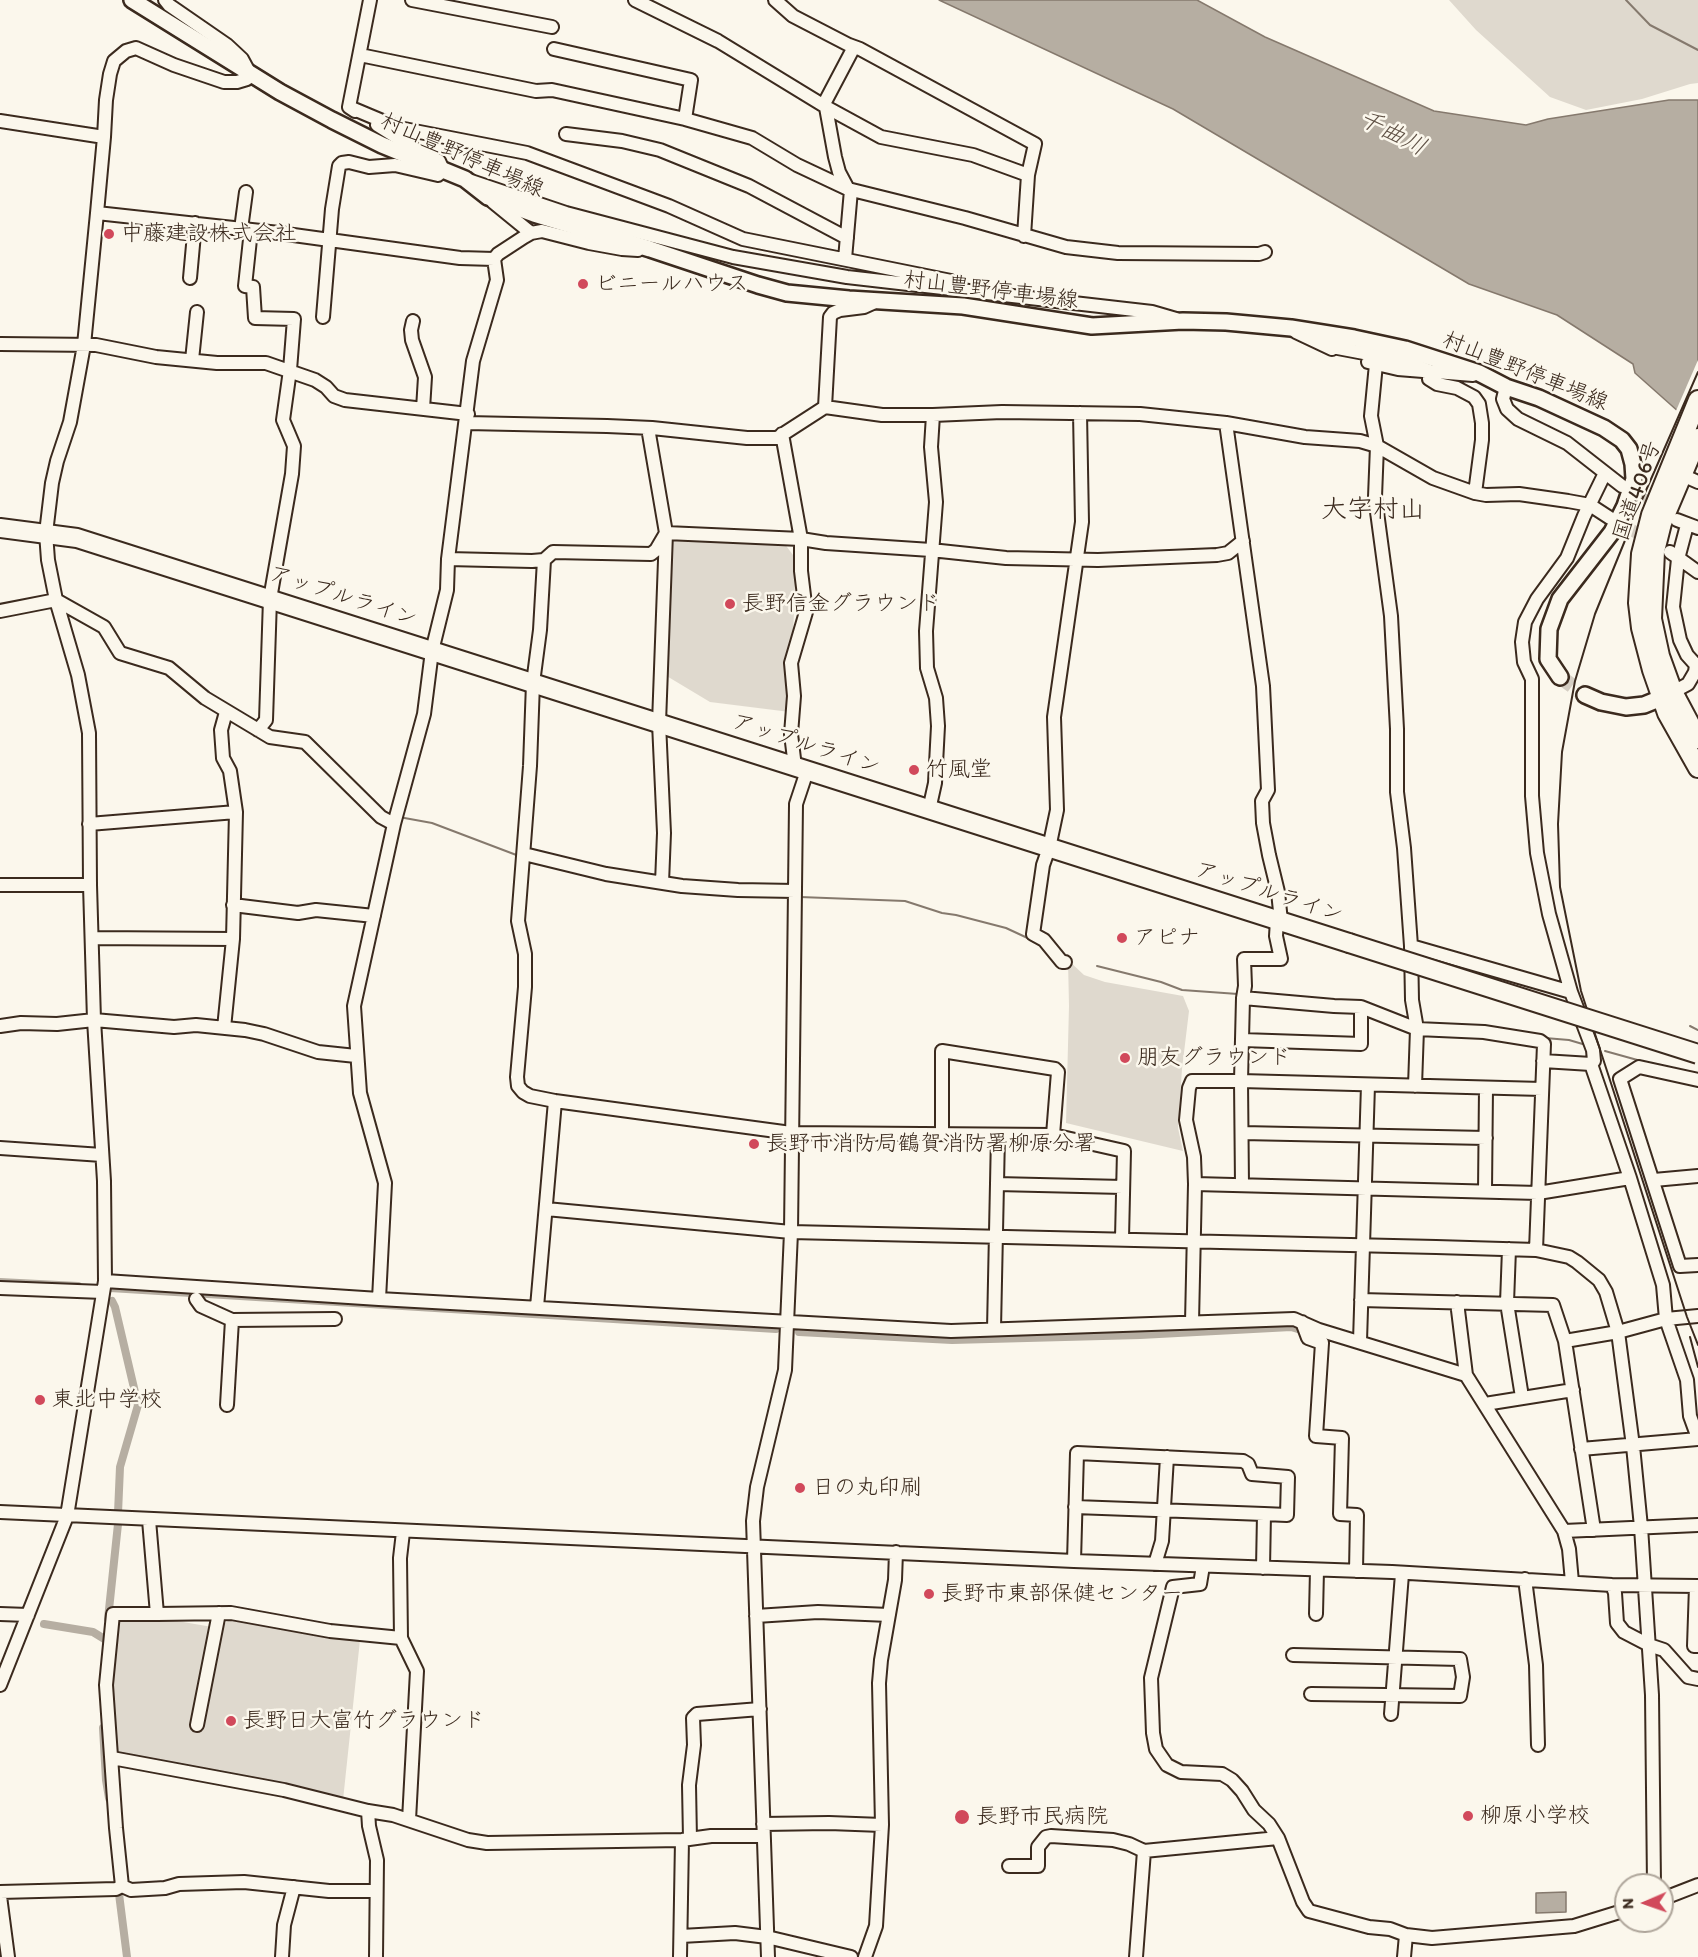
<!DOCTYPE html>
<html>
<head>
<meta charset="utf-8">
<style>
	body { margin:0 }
	#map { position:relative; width:1698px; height:1957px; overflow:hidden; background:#fbf7ec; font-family:Itim,sans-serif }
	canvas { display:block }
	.north { position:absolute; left:1614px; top:1873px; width:60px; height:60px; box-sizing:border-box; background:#fbf7ec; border:2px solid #aea59a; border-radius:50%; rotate:268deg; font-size:16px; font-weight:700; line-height:24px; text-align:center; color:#3b2a1e }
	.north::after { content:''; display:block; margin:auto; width:21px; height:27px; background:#d1495b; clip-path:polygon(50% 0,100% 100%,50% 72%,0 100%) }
</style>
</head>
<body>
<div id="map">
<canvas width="1698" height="1957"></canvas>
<div class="north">N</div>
</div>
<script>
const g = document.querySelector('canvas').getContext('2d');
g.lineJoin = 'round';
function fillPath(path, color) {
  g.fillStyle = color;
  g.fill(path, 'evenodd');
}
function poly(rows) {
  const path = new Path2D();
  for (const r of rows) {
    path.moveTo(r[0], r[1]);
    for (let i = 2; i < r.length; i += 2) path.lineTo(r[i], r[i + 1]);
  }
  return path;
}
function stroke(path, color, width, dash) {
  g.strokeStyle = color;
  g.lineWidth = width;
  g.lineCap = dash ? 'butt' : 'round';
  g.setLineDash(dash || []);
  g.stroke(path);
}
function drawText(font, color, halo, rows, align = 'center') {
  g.font = font + ' Itim,"Klee One",sans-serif';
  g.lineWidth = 5;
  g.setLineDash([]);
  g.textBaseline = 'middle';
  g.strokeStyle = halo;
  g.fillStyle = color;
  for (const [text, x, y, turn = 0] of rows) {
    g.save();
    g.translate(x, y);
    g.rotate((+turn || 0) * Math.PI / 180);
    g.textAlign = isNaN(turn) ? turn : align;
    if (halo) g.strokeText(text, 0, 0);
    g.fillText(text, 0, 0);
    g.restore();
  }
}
fillPath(poly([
	[1449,0,1698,0,1698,83,1690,84,1642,99,1586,110,1550,97,1476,30],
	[669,535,781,539,796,559,790,712,710,702,665,675],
	[1068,960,1084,975,1105,982,1183,996,1189,1011,1182,1069,1178,1128,1183,1151,1066,1123,1069,1006],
	[117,1616,160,1618,218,1628,231,1619,360,1640,343,1800,115,1756,108,1685]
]), '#dfd9ce');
const water = poly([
	[939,0,1197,0,1265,37,1434,111,1526,125,1548,119,1669,100,1698,100,1698,429,1635,373,1633,364,1557,315,1469,284,1173,109,939,0],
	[1566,1892,1566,1912,1536,1913,1536,1893,1566,1892]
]);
fillPath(water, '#b6aea2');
stroke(water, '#85796d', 1.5);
fillPath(poly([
	[1698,360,1698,432,1675,413]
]), '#fbf7ec');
stroke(poly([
	[1626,0,1650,25,1698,50],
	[399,817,432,823,519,856],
	[800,897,905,901,942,913,956,915,1006,928,1034,941],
	[1097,966,1161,982,1182,990,1238,994],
	[1270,994,1288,996],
	[1690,1026,1698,1030],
	[1545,1038,1569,1040,1586,1045],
	[1605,1051,1641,1061]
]), '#85796d', 2);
stroke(poly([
	[0,1282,78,1286],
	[110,1288,776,1329],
	[112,1301,115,1307,138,1405,120,1467,118,1513],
	[799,1332,952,1340,1140,1335,1291,1327,1301,1330],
	[108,1619,118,1524],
	[44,1624,93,1632,106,1640],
	[103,1728,106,1780,109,1798],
	[118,1886,127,1957]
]), '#b6aea2', 8);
stroke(poly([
	[1623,486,1659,509],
	[1611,518,1651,541]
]), '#d5cec3', 12, [12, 6]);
stroke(poly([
	[1560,677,1585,695]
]), '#d5cec3', 15, [15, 8]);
const minor = poly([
	[412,0,552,27],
	[635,0,718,41,826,107,881,137,973,155,1028,175],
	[775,0,793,16,849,45,860,49,1035,144,1028,175,1024,236],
	[554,49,691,80,685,119],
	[360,55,536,91,552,90,685,119,752,138,797,165,848,189,965,218,1066,247,1118,253,1259,254,1265,252],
	[349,107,399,128,527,153,669,206,743,239,951,281],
	[355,111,349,107,370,0],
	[0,121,104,137,97,213,279,233,460,258,494,259,498,254,524,237,531,233,542,231,589,243,622,249,638,250],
	[566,134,622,141,660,150,749,186,847,238],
	[104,137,106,100,110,74,114,61,126,51,136,48,174,65,224,82,237,82,247,79,249,72,242,59,227,45,169,5,165,0],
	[471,181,566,213,733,257,847,277,1152,312,1176,319],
	[848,189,839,172,835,157,825,102,854,47],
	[493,202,531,233],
	[241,229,246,192],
	[251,230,245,286,253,287,255,318,294,319,290,370,283,420,294,446,292,474,270,599,266,720,258,730],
	[845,259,851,190],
	[190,278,195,223],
	[323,317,332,209,339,166,342,163,349,162,369,167,395,165,438,175,443,170,439,161,428,157,377,125],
	[413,321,411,330,412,340,425,377,423,409],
	[1296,332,1332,349],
	[0,344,96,345,156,357,217,363,266,363,315,380,326,387,334,396,345,400,468,414],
	[1327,346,1401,360,1430,371,1429,379,1437,384,1457,388,1474,397,1479,404,1482,423,1482,440,1475,493],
	[192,360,197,312],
	[1368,362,1398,369,1473,375],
	[1376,364,1371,416,1377,446,1375,497,1391,616,1397,729,1397,792,1404,848,1411,946,1412,1000,1417,1029,1415,1086],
	[1506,387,1503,399,1507,409,1518,419,1567,443,1622,486],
	[825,407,830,317,833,313,840,310,864,307,875,302],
	[467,423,607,426,652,428,747,438,777,438,825,407,882,415,933,415,1002,412,1140,414,1226,423,1305,437,1360,441,1377,446,1433,478,1475,493,1486,495,1519,494,1568,501,1590,505,1610,518],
	[1226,423,1263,686,1268,790,1262,801,1263,823,1269,855,1278,892,1281,921],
	[782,434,801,539,826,543,931,550,1006,558,1098,560,1217,555,1228,553,1243,541],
	[1682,475,1698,482],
	[1677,520,1698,528],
	[1670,552,1698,572],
	[448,559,532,561,544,560,553,552,651,554,656,550,666,533,648,428],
	[544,560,540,630,533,683,530,766,518,921,525,954,525,987,517,1077,518,1086,523,1092,530,1096,555,1101,791,1133,1053,1135,1124,1151,1122,1238],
	[0,611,56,600,104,627,120,653,169,668,205,698,270,737,305,742,381,817,394,824],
	[1673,692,1688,684,1695,672,1696,665,1687,655,1680,640,1673,607,1678,559,1687,525],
	[929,810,935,783,938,726,936,698,927,668,926,631,936,502,931,447,933,415],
	[89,824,236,812],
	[524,854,606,874,682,886,738,890,795,891],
	[662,883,664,833,659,723,666,533,801,539,801,571,806,612,791,663,794,696,791,734,795,767],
	[0,885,90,885],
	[233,905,298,913,316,910,374,916],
	[92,938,233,939,236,812,230,771,223,758,221,730,226,712],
	[1411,946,1571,992,1593,1050,1594,1061,1591,1064,1630,1178,1663,1285,1666,1319,1687,1380,1690,1416,1698,1438],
	[1065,962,1062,962,1044,940,1033,934,1043,865,1049,848,1057,810,1054,717,1082,522,1080,413],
	[1571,992,1549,914,1537,853,1532,796,1532,679,1524,662,1522,642,1525,622,1537,599,1567,558,1584,516,1605,473],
	[1243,998,1334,1006,1361,1007,1417,1029,1484,1032,1540,1041,1544,1044,1536,1250],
	[0,1026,21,1023,57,1024,94,1020,174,1027,196,1025,245,1030,264,1034,318,1052,356,1056],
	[224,1028,233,939],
	[1242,1040,1361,1044,1361,1007],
	[1543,1061,1591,1064],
	[1698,1080,1639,1067,1620,1079,1680,1266,1698,1265],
	[1242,1133,1486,1138],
	[942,1134,942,1051,1055,1069,1058,1072,1053,1135],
	[0,1148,102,1155],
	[1654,1180,1698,1176],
	[997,1184,1123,1187],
	[1195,1184,1538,1193,1630,1178],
	[1242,1185,1241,1081,1243,998,1245,986,1244,959,1281,959,1276,936,1277,920],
	[1485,1191,1486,1088],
	[546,1209,791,1232,1436,1247,1536,1250,1569,1257,1577,1262,1599,1280,1606,1292,1618,1332,1633,1446,1641,1527,1652,1695,1654,1885],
	[1509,1249,1507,1303,1522,1397],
	[105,1281,379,1299,951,1331,1294,1319,1319,1330,1466,1375,1564,1531,1569,1549,1572,1582],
	[0,1288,103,1292],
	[196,1299,201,1306,232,1320,335,1319],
	[379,1299,385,1183,360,1093,354,1006,394,824,424,714,432,651,447,590,448,559,473,361,497,280,494,259],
	[1361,1300,1553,1305,1565,1341,1594,1530],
	[1457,1302,1466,1375],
	[537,1307,555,1101],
	[1192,1322,1195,1184,1194,1157,1186,1120,1189,1088,1192,1081,1241,1081,1542,1089],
	[1302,1322,1308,1338,1322,1343,1316,1436,1342,1438,1340,1514,1357,1515,1356,1571],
	[994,1329,998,1135],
	[1360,1341,1368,1085],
	[1565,1341,1618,1332,1666,1319,1698,1316],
	[1485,1404,1573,1390],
	[227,1405,232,1320],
	[1581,1449,1698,1439],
	[1075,1507,1264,1514],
	[0,1512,1074,1561,1392,1572,1612,1585,1698,1586],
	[1564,1531,1698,1525],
	[403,1532,400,1558,401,1638,417,1671,409,1820],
	[1074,1561,1077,1453,1243,1461,1248,1464,1252,1474,1288,1477,1287,1515,1264,1514,1263,1568],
	[1155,1564,1162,1541,1167,1457],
	[1203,1566,1200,1584,1173,1587,1151,1678,1153,1733,1156,1749,1167,1765,1181,1772,1222,1774,1232,1780,1242,1791,1254,1810,1269,1824,1278,1838,1303,1902,1309,1911,1369,1927,1390,1929,1406,1935,1432,1938,1574,1926,1626,1910],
	[1525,1579,1536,1665,1538,1745],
	[1612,1585,1615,1593,1617,1623,1624,1632,1649,1645,1664,1650,1688,1677,1698,1679],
	[1696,1586,1694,1646,1698,1646],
	[0,1614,28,1615],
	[157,1614,231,1613,330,1631,401,1638],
	[1316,1614,1317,1570],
	[756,1616,818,1612,889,1615],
	[1293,1655,1460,1659,1463,1677,1460,1696,1311,1694],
	[0,1685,67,1516,105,1281,104,1181,94,1020,90,885,89,733,78,675,56,600,48,560,46,533,52,483,57,461,70,422,84,345,97,213],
	[1391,1714,1402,1574],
	[197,1725,219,1613],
	[112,1758,284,1790,368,1811,393,1815,468,1840,487,1843,682,1840,711,1836,763,1836],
	[368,1811,369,1826,377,1860,376,1957],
	[763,1824,829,1823,882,1825],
	[690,1839,689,1785,694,1745,693,1718,697,1714,760,1709],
	[1144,1851,1278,1838],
	[1009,1866,1038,1866,1038,1847,1046,1837,1051,1836,1113,1840,1129,1844,1144,1851,1136,1957],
	[122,1886,131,1890,165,1888,179,1884,244,1882,329,1891,376,1891],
	[0,1892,116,1889,122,1886,116,1828,106,1685,113,1614,157,1614,149,1520],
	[0,1896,8,1957],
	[1662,1899,1698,1885],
	[681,1936,735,1933,767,1937,851,1957],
	[282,1957,284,1925,294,1887],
	[680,1957,682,1840],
	[768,1957,753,1521,757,1487,785,1370,791,1232,796,804,807,771],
	[865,1957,876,1926,882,1825,879,1683,881,1660,895,1580,896,1552],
	[1404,1957,1406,1935]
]);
const major = poly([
	[132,0,280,92,332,120,382,145,465,179,488,197,534,214,650,249,758,285,787,293,849,299,963,306,1092,326,1183,321,1226,322,1291,328,1354,338,1405,349,1479,373,1506,387,1539,398,1604,428,1622,440,1629,449,1633,464,1634,479,1625,506,1612,532,1560,599,1549,629,1548,659,1560,677],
	[1585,695,1601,702,1626,707,1644,705,1671,694]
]);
const highway = poly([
	[1698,400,1651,515,1641,554,1638,603,1641,628,1652,670,1667,713,1698,768],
	[1698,438,1662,523,1655,551,1652,619,1660,656,1673,692,1698,739],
	[0,528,77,538,1349,943]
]);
stroke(minor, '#3b2a1e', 16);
stroke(major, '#3b2a1e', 20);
stroke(highway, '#3b2a1e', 22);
stroke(minor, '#fbf7ec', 12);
stroke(major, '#fbf7ec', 15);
stroke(highway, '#fbf7ec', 18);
stroke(poly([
	[1698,372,1637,511,1595,614,1575,681,1562,752,1558,824,1560,887,1581,991,1687,1317,1698,1345],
	[1690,1337,1698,1367]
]), '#3b2a1e', 2);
const highwayBridge = poly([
	[1349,943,1698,1054]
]);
stroke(highwayBridge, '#3b2a1e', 22, []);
stroke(highwayBridge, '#fbf7ec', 18);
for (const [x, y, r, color] of [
	[109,234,6,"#d1495b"],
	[583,284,6,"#d1495b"],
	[730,604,6,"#d1495b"],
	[914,770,6,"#d1495b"],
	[1122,938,6,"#d1495b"],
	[1125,1058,6,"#d1495b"],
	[754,1144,6,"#d1495b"],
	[40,1400,6,"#d1495b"],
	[800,1488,6,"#d1495b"],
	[929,1594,6,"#d1495b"],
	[231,1721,6,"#d1495b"],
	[1468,1816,6,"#d1495b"],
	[962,1817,8,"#d1495b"]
]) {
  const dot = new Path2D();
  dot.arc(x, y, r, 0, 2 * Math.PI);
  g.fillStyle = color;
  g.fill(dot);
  stroke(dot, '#fbf7ec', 2);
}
drawText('22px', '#3b2a1e', '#fbf7ec', [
	["村山豊野停車場線",462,156,24],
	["村山豊野停車場線",991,291,7],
	["村山豊野停車場線",1525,372,22],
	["国道406号",1638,491,-71],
	["アップルライン",343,597,18],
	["アップルライン",806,745,18],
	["アップルライン",1269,893,18]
]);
drawText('22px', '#3b2a1e', '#fbf7ec', [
	["中藤建設株式会社",121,234],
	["ビニールハウス",595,284],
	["長野信金グラウンド",742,604],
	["竹風堂",926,770],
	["アピナ",1134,938],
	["朋友グラウンド",1137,1058],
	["長野市消防局鶴賀消防署柳原分署",766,1144],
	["東北中学校",52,1400],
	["日の丸印刷",812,1488],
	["長野市東部保健センター",941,1594],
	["長野日大富竹グラウンド",243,1721],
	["柳原小学校",1480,1816],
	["長野市民病院",976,1817]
], 'left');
drawText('italic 24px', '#605246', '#fbf7ec', [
	["千曲川",1392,134,27]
]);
drawText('26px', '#3b2a1e', '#fbf7ec', [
	["大字村山",1373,510]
]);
</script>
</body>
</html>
